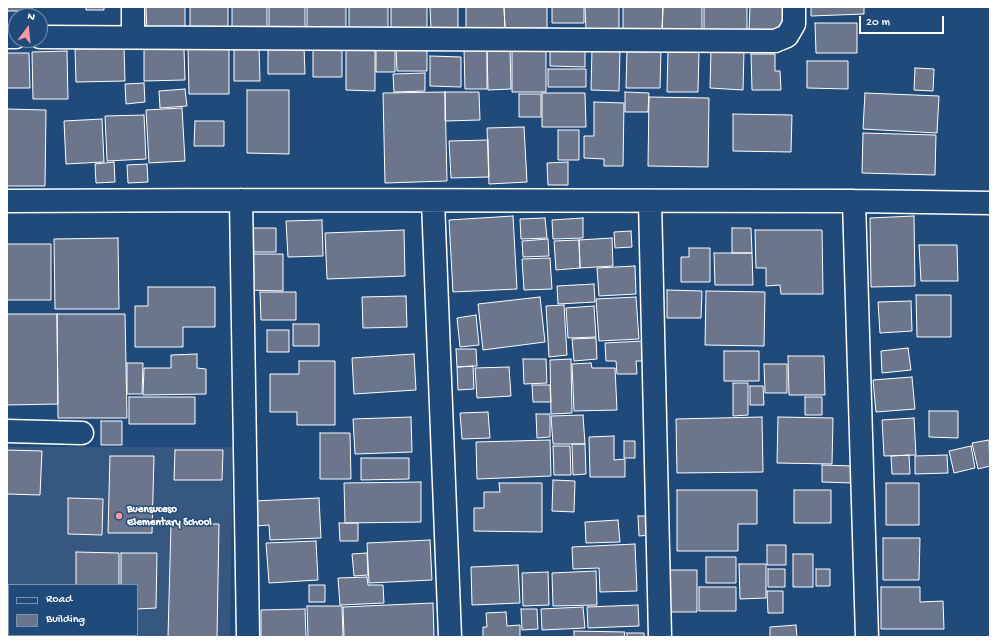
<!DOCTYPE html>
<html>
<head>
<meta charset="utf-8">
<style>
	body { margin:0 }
	#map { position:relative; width:997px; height:644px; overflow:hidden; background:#1f4a7a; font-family:"Gochi Hand",sans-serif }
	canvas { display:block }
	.frame { position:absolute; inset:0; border:8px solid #fff; pointer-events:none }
	.legend { position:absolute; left:8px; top:584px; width:130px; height:52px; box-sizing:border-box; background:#1f4a7a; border:1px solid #7992af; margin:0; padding:5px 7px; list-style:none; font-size:12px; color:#fff }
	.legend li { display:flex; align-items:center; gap:8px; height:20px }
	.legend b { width:20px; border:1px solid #7992af }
	.north { position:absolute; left:8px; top:8px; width:40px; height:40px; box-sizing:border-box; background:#1f4a7a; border:1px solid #7992af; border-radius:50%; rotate:16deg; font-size:11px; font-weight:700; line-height:16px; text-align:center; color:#fff }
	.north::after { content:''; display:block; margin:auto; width:14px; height:18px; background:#ff9aa2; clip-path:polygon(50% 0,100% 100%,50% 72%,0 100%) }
	.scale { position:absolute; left:859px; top:16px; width:85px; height:18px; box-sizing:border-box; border:2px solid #fff; border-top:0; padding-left:5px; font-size:12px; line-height:14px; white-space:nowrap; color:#fff; -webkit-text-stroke:3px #1f4a7a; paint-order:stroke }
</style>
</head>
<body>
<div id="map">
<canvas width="997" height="644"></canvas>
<div class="frame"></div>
<ul class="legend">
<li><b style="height:5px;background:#1f4a7a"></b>Road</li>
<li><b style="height:11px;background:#6b758b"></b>Building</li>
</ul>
<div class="north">N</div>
<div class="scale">20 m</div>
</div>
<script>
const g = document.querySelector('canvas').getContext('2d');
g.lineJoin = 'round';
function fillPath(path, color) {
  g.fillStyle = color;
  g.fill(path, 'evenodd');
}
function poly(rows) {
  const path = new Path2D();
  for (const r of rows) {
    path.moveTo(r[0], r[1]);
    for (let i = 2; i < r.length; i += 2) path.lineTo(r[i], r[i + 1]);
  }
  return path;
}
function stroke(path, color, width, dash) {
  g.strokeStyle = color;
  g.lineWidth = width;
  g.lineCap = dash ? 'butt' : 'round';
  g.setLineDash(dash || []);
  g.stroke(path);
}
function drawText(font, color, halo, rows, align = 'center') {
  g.font = font + ' "Gochi Hand",sans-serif';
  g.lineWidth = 3;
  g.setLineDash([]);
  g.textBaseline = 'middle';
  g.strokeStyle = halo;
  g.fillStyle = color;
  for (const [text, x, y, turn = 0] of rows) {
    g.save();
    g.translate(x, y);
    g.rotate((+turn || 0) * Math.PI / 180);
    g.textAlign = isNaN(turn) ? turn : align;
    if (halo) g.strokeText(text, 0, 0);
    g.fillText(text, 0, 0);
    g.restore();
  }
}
fillPath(poly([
	[7,447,233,447,230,637,7,637],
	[9,585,137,585,137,635,9,635]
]), '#36577f');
const building = poly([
	[7,7,32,7,32,11,7,11,7,7],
	[86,7,104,7,104,10,86,10,86,7],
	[146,7,185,7,185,33,147,33,146,7],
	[190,7,228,7,228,33,190,33,190,7],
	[232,7,267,7,267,32,232,32,232,7],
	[269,7,305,7,305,31,269,31,269,7],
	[307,7,346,7,346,29,307,29,307,7],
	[349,7,388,7,388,30,349,30,349,7],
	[391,7,427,7,427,29,391,30,391,7],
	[430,7,458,7,458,29,431,29,430,7],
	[466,7,504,7,505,28,466,28,466,7],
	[504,7,547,7,547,28,505,28,504,7],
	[552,7,584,7,584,23,552,23,552,7],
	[585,7,619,7,619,29,586,29,585,7],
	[623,7,663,7,662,30,623,30,623,7],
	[663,7,702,7,702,31,662,30,663,7],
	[704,7,747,7,747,31,704,30,704,7],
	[750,7,785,7,785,31,749,30,750,7],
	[811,7,864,7,864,14,811,16,811,7],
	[815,23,857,23,857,53,816,53,815,23],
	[427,46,427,71,397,71,396,47,427,46],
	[229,47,229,94,189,94,188,48,229,47],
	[234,47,259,47,260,81,234,81,234,47],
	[268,47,304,47,305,74,268,74,268,47],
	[346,47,375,47,375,91,346,90,346,47],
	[376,47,395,47,395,72,376,72,376,47],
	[510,47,511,89,488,90,487,48,510,47],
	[512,47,546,47,546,92,512,92,512,47],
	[124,48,125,81,76,82,75,49,124,48],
	[313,48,342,48,342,77,313,77,313,48],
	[464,48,487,48,487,89,465,89,464,48],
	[550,48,585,49,585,67,550,66,550,48],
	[144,49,184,49,185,80,144,81,144,49],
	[592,49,620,49,619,91,591,90,592,49],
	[627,49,661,50,660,88,626,88,627,49],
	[711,49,744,51,743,90,710,88,711,49],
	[67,51,68,99,33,99,32,52,67,51],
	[668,51,699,51,698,92,667,92,668,51],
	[7,53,29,53,30,88,7,88,7,53],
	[751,54,775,54,775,71,780,71,781,90,752,90,751,54],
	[430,56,461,57,461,87,430,86,430,56],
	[807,61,848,61,848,89,807,88,807,61],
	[915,68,934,69,933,91,914,90,915,68],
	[548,69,586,69,586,87,548,87,548,69],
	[425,73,425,91,394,92,393,74,425,73],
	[144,83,145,102,126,104,125,84,144,83],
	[185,89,187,106,160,108,159,91,185,89],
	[247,90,289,90,289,154,247,153,247,90],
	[445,92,447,181,385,183,383,93,445,92],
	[445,92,479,92,480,120,445,121,445,92],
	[625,92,649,93,648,112,625,112,625,92],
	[542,93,585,93,586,127,542,127,542,93],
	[865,93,939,96,937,133,863,129,865,93],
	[519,94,541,94,541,117,519,117,519,94],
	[649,97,709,98,708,167,648,166,649,97],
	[594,102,624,103,623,166,604,166,604,159,584,158,584,136,594,136,594,102],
	[182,108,185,161,149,163,146,110,182,108],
	[7,109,46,110,45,186,7,186,7,109],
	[733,114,792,115,791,152,733,151,733,114],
	[144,115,146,159,107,161,105,116,144,115],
	[102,119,104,162,66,164,64,121,102,119],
	[195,121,224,121,224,146,194,146,195,121],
	[524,127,527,182,489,184,487,128,524,127],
	[558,130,579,130,579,160,558,160,558,130],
	[863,133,936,135,935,175,862,173,863,133],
	[488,140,489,177,451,178,449,141,488,140],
	[114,162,115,182,96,183,95,164,114,162],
	[568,162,568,185,548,185,547,163,568,162],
	[147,164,148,182,128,183,127,165,147,164],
	[513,216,517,289,453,292,449,220,513,216],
	[914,216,915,286,871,287,870,218,914,216],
	[545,218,547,238,521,239,520,219,545,218],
	[583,218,583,238,553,239,552,220,583,218],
	[322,220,323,256,288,257,286,221,322,220],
	[246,228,276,228,276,252,246,252,246,228],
	[732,228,751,228,752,253,732,253,732,228],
	[404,230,405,276,327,279,325,233,404,230],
	[755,230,822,230,823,294,781,294,780,285,766,286,766,268,756,268,755,230],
	[631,231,632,247,615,248,614,232,631,231],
	[118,238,119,309,55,309,54,239,118,238],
	[612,238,613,266,580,268,579,240,612,238],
	[548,239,549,256,523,257,522,241,548,239],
	[579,240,580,268,556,270,554,241,579,240],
	[7,244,51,244,51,300,7,300,7,244],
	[919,245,957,245,958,281,921,281,919,245],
	[689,248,710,248,710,282,681,282,681,257,689,257,689,248],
	[714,253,752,253,753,285,715,285,714,253],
	[247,254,283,254,283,291,247,290,247,254],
	[550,258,552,289,524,290,522,259,550,258],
	[635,266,636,294,599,296,597,268,635,266],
	[594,284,595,302,558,304,557,286,594,284],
	[148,287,215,287,215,327,183,327,183,347,135,347,135,306,148,306,148,287],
	[667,290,702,291,701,318,667,318,667,290],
	[706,291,765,292,764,346,705,345,706,291],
	[260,292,296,292,296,320,261,320,260,292],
	[916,295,951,295,951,337,917,337,916,295],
	[406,296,407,327,363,328,362,297,406,296],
	[540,297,545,342,483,350,478,304,540,297],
	[636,297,639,339,599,341,596,299,636,297],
	[911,301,912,331,880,333,878,302,911,301],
	[564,305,567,355,549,357,546,306,564,305],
	[594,306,596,337,568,338,566,308,594,306],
	[7,314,57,314,58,404,7,405,7,314],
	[57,314,125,314,127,418,58,418,57,314],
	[476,315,479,345,460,347,457,318,476,315],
	[293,324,319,324,319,346,293,346,293,324],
	[267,330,289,330,289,352,267,352,267,330],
	[596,338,597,359,574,361,572,339,596,338],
	[643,341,644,361,636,361,637,374,617,374,616,361,606,361,605,343,643,341],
	[908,348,911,370,882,373,881,351,908,348],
	[456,349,476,349,477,366,457,367,456,349],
	[724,351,759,351,759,381,724,381,724,351],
	[197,354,197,368,206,369,206,394,143,395,144,368,171,368,171,355,197,354],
	[414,354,416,390,354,394,352,358,414,354],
	[788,356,824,356,825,395,789,395,788,356],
	[523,359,546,359,547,383,524,384,523,359],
	[571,359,572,413,551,414,550,360,571,359],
	[299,361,335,361,335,425,297,425,297,412,270,412,270,374,299,374,299,361],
	[127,363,143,363,142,394,127,394,127,363],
	[591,363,592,368,615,368,617,410,574,411,572,364,591,363],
	[764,364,787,364,787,393,765,393,764,364],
	[473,366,474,389,458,390,457,367,473,366],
	[509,367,511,396,477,398,475,368,509,367],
	[912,377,915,409,876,412,873,380,912,377],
	[733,383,748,383,748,415,733,416,733,383],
	[532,385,550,385,551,402,533,402,532,385],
	[750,386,763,386,764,405,750,405,750,386],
	[129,397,195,397,195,424,129,424,129,397],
	[805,397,822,397,822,415,805,415,805,397],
	[929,411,958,411,958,438,929,437,929,411],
	[488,412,490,438,462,439,460,413,488,412],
	[536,414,550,414,550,437,537,438,536,414],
	[583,415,585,444,553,444,551,416,583,415],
	[411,417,412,452,355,454,353,419,411,417],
	[762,417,763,472,677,473,676,419,762,417],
	[778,417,833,418,832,464,777,463,778,417],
	[914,418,916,455,884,456,882,420,914,418],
	[101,421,122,421,122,445,101,445,101,421],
	[320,433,350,433,351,479,320,479,320,433],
	[614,436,614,460,625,459,625,477,590,477,589,437,614,436],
	[550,440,551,476,477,479,476,442,550,440],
	[989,440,990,466,978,469,972,443,989,440],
	[624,441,635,441,635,458,624,458,624,441],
	[572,444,585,444,586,474,573,475,572,444],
	[553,446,570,446,571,475,554,475,553,446],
	[971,446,975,468,954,473,949,451,971,446],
	[7,450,42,451,40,495,7,494,7,450],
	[175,450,223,450,222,480,174,480,175,450],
	[909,455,910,474,892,474,891,456,909,455],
	[947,455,948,473,915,474,915,456,947,455],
	[110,456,154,456,152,533,108,533,110,456],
	[361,458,409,458,409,479,361,480,361,458],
	[822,465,853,466,853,483,822,482,822,465],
	[553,480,575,481,574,512,552,511,553,480],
	[421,482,421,522,345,523,344,483,421,482],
	[499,483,542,483,542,532,474,531,474,508,484,508,484,492,500,492,499,483],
	[886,483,919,483,919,525,886,525,886,483],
	[677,490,757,490,757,524,738,524,738,551,677,551,677,490],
	[794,490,831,490,831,523,794,523,794,490],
	[68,498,103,499,102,535,68,534,68,498],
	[319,498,321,538,270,540,269,525,255,526,254,501,319,498],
	[638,516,650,516,651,535,639,536,638,516],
	[618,520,620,542,586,543,585,522,618,520],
	[339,523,358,523,358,541,340,541,339,523],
	[171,524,219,524,217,637,168,637,171,524],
	[883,538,920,538,919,580,883,580,883,538],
	[430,540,432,580,369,583,367,543,430,540],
	[316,541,318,580,269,583,266,543,316,541],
	[635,544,637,591,600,592,599,568,573,569,572,547,635,544],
	[767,545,786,545,786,565,767,565,767,545],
	[76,552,119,553,119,585,76,585,76,552],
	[121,553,157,553,156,608,137,609,137,585,121,585,121,553],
	[367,553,368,575,354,576,352,554,367,553],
	[793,554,813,554,813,587,793,587,793,554],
	[706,557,736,557,736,583,706,583,706,557],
	[739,564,766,564,766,598,740,599,739,564],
	[518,565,520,603,472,605,471,567,518,565],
	[768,569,785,569,785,587,768,587,768,569],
	[816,569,830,569,830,586,816,586,816,569],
	[670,570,697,570,697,612,670,612,670,570],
	[596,571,597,605,553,606,552,573,596,571],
	[548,572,549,605,523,606,522,573,548,572],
	[367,577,368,585,383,585,384,603,340,605,338,578,367,577],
	[309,585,325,585,325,602,309,602,309,585],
	[699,587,736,587,736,611,699,611,699,587],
	[881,587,920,587,920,602,943,601,944,629,881,629,881,587],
	[767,591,783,591,783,613,768,613,767,591],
	[7,599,9,599,9,635,69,635,69,637,7,637,7,599],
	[433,603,434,637,344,637,343,607,433,603],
	[638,605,639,626,588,628,587,607,638,605],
	[307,606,342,606,343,637,308,637,307,606],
	[583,607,585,628,542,630,541,609,583,607],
	[305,609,306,637,261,637,261,610,305,609],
	[521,609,537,609,538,629,522,630,521,609],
	[506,612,507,626,520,625,520,637,483,637,483,627,487,627,486,613,506,612],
	[796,625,797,637,770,637,770,627,796,625],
	[574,631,625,632,624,637,574,637,574,631],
	[627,633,644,633,644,637,627,637,627,633]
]);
fillPath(building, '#6b758b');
stroke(building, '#fff', 1);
const street = poly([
	[7,37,16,37],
	[40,37,775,41,787,36,794,24,794,7],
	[133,37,133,7],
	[241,200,248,637],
	[7,201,241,200,854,201,990,203],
	[433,201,450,637],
	[650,201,660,637],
	[854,201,867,637],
	[7,431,82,433]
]);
stroke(street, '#fff', 25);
stroke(street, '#1f4a7a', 22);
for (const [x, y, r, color] of [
	[119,516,4,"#ff9aa2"]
]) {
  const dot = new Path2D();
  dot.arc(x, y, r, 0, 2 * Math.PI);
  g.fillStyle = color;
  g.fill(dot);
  stroke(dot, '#1f4a7a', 1.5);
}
drawText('bold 11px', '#fff', '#1f4a7a', [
	["Buensuceso",127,510],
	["Elementary School",127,523]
], 'left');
</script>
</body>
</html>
